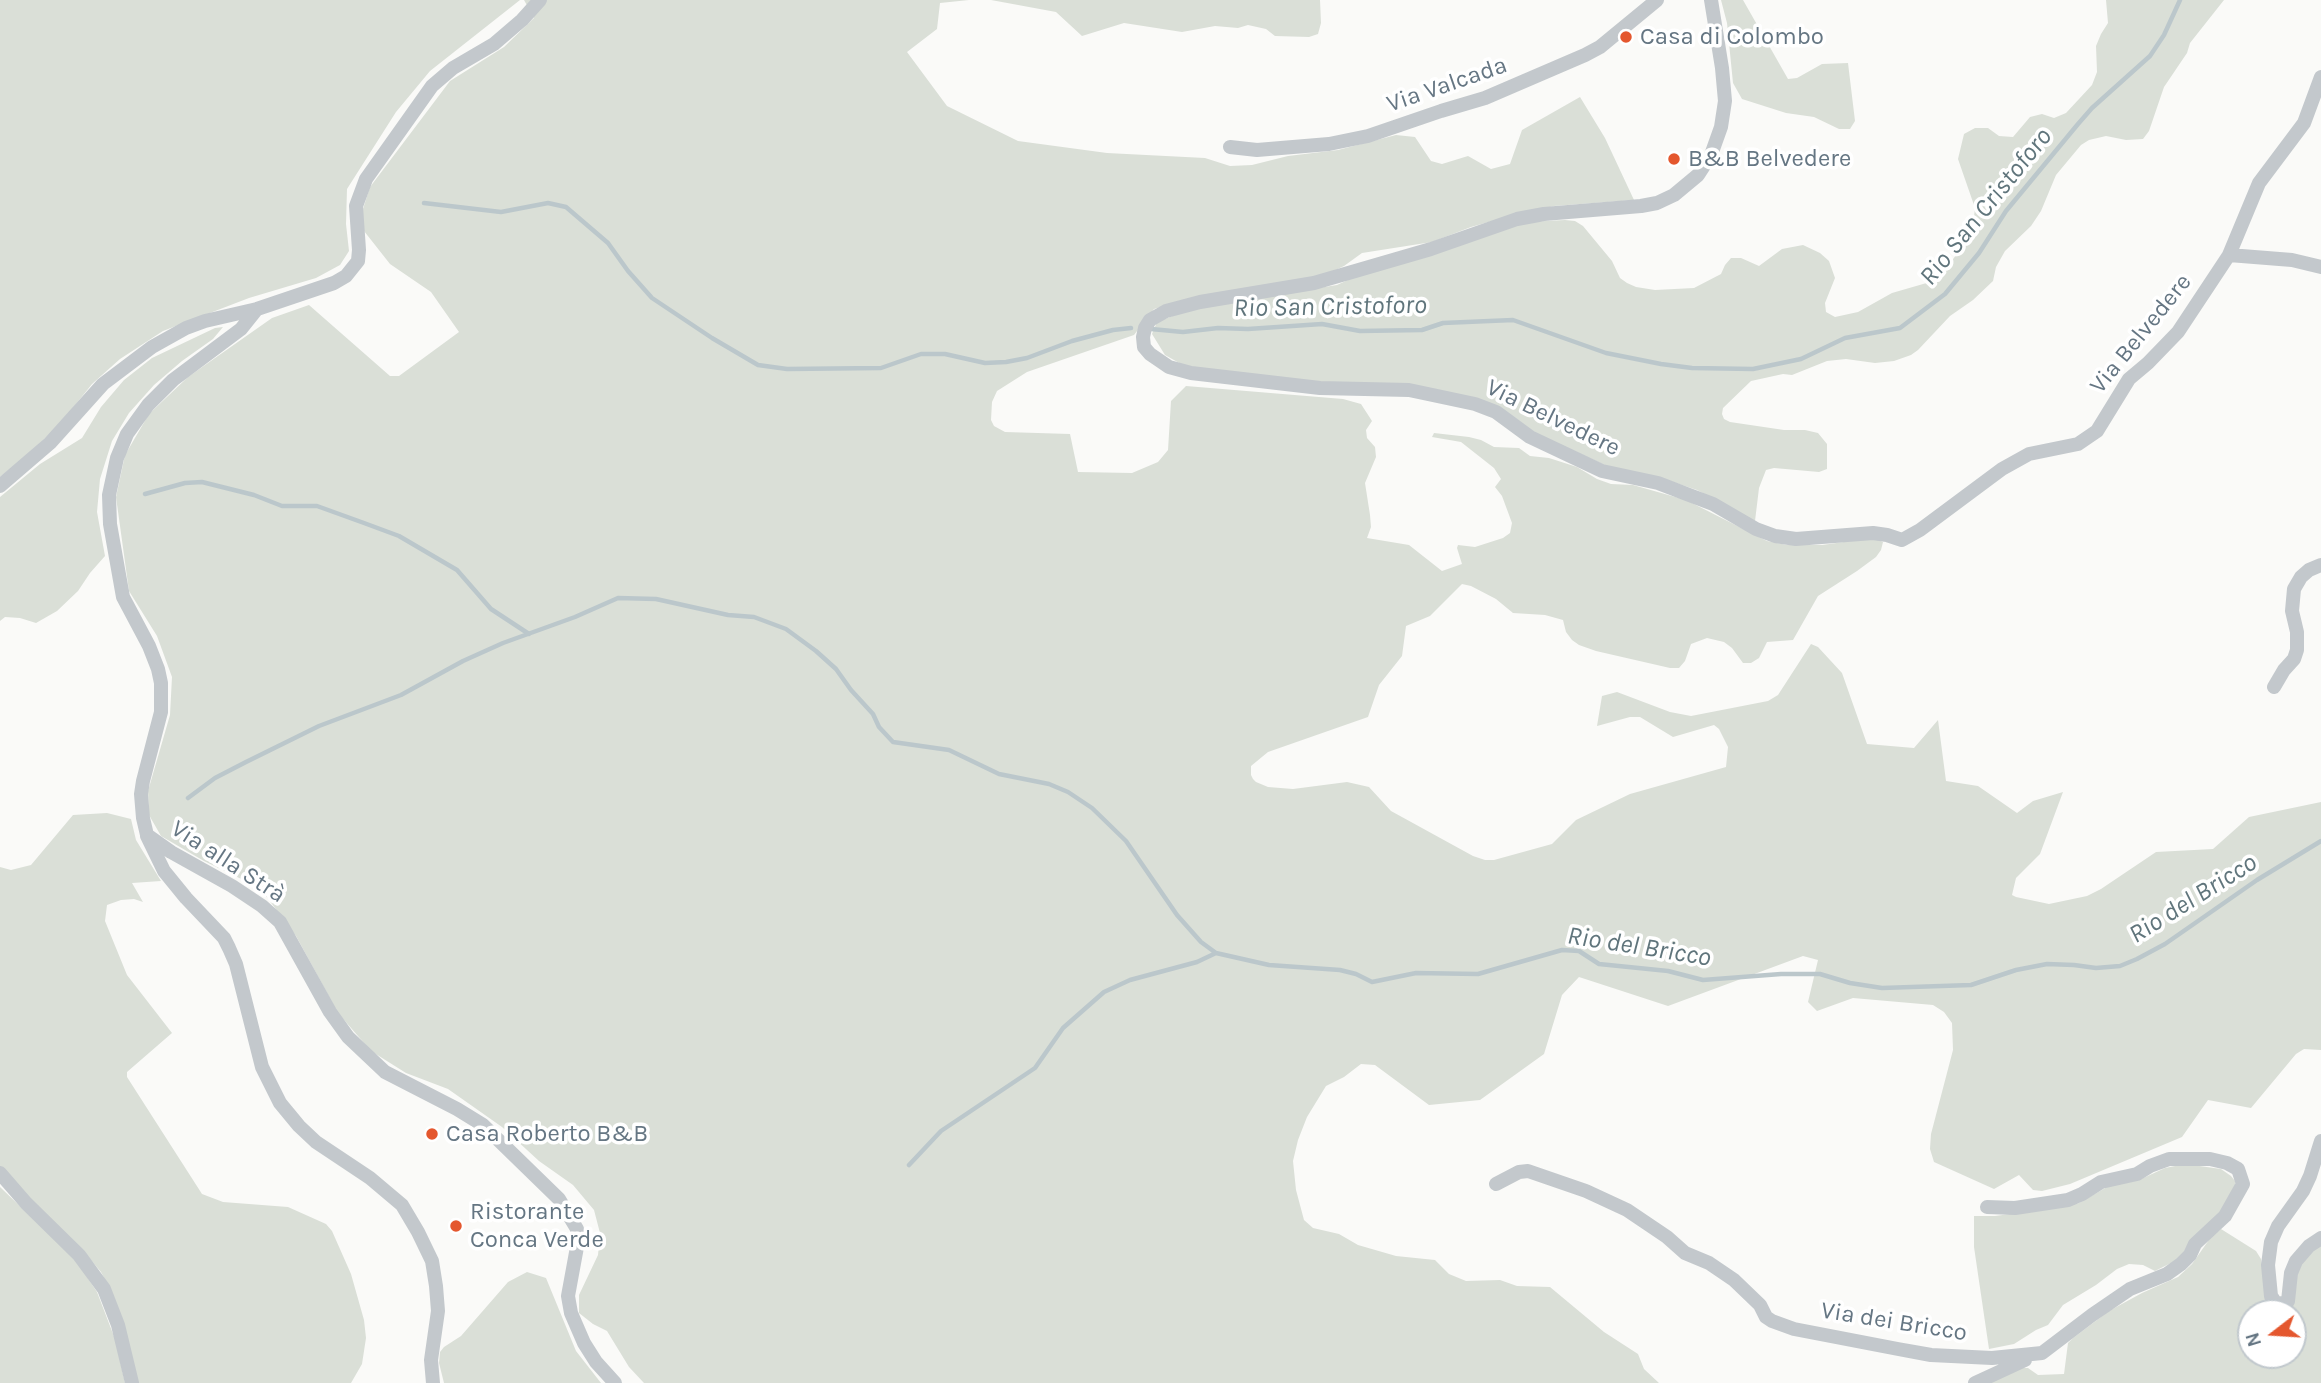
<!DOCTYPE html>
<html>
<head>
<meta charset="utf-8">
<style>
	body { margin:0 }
	#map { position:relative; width:2321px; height:1383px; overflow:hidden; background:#fafaf8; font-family:Karla,sans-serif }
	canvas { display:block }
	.north { position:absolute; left:2237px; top:1299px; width:70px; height:70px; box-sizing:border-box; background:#fff; border:2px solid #c1c8cd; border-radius:50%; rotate:253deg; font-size:19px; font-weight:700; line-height:28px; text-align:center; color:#657683 }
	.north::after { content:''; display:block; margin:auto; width:24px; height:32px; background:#e4572e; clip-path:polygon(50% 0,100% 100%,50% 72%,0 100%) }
</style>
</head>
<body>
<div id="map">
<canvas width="2321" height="1383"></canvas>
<div class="north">N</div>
</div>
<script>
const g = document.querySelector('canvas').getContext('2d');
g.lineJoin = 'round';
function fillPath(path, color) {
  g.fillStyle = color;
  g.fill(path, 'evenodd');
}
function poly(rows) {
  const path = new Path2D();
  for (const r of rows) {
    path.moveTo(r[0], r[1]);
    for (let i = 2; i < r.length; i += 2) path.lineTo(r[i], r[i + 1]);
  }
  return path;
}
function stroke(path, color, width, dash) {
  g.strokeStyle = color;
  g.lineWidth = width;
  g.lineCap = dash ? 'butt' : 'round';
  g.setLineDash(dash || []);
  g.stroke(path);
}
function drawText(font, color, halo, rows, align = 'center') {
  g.font = font + ' Karla,sans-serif';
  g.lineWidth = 7;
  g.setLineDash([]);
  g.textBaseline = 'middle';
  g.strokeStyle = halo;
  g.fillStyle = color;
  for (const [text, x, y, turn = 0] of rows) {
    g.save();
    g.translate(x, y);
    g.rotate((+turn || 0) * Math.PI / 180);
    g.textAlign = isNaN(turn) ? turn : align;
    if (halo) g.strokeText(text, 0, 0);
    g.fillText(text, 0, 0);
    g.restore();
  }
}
fillPath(poly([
	[0,0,520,0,430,71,396,112,347,189,346,224,349,251,340,265,316,278,249,298,163,331,120,359,92,384,60,424,31,452,0,477],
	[524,0,969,0,940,3,937,29,907,52,947,106,1018,141,1107,153,1205,158,1230,166,1252,165,1288,156,1338,150,1396,135,1415,137,1431,161,1442,164,1468,156,1491,169,1510,164,1522,130,1580,97,1605,138,1634,200,1554,206,1510,216,1471,227,1432,242,1362,253,1344,266,1323,276,1187,299,1154,309,1134,335,1027,372,997,391,992,402,991,420,994,426,1005,432,1070,434,1078,472,1132,473,1158,462,1168,450,1171,401,1186,386,1343,399,1361,404,1372,421,1366,430,1367,438,1375,447,1376,457,1365,483,1370,515,1371,527,1367,538,1409,545,1442,571,1462,564,1457,548,1458,545,1475,547,1503,538,1510,533,1512,523,1502,496,1495,487,1501,479,1494,468,1461,442,1432,437,1434,433,1469,437,1481,440,1494,447,1519,448,1530,456,1549,458,1577,467,1597,479,1611,484,1633,485,1686,500,1767,541,1787,545,1822,545,1873,538,1883,542,1881,550,1876,557,1857,571,1818,596,1793,640,1767,642,1759,658,1751,663,1743,663,1732,648,1724,642,1707,638,1691,644,1685,661,1679,668,1670,668,1596,651,1579,645,1572,640,1566,632,1563,620,1545,615,1513,613,1496,599,1471,586,1462,584,1430,616,1406,626,1402,656,1379,685,1368,717,1268,752,1251,766,1251,775,1253,779,1256,782,1268,787,1293,789,1347,782,1369,787,1391,811,1473,856,1485,860,1494,860,1552,844,1576,820,1630,794,1726,767,1728,747,1719,729,1714,725,1673,737,1640,717,1630,717,1597,726,1602,696,1617,692,1670,712,1691,716,1768,701,1778,695,1811,644,1818,647,1842,673,1867,744,1914,748,1938,720,1946,781,1978,786,2017,813,2033,801,2063,792,2040,854,2016,878,2012,895,2016,897,2049,904,2087,896,2101,889,2156,852,2213,849,2249,817,2321,802,2321,1050,2304,1049,2296,1054,2251,1108,2208,1100,2182,1137,2070,1184,2042,1191,2033,1190,2019,1175,1994,1189,1934,1162,1930,1149,1931,1134,1953,1050,1952,1023,1944,1012,1933,1005,1853,998,1817,1011,1808,1002,1818,960,1803,956,1668,1006,1579,977,1562,995,1544,1054,1480,1100,1429,1105,1375,1065,1361,1064,1344,1077,1326,1086,1307,1117,1298,1140,1293,1161,1296,1190,1304,1220,1313,1228,1339,1234,1358,1245,1396,1256,1435,1260,1449,1274,1466,1281,1500,1280,1517,1286,1550,1287,1604,1332,1638,1354,1644,1369,1659,1383,644,1383,629,1367,607,1331,593,1324,579,1313,579,1295,598,1255,600,1233,594,1210,573,1185,539,1161,502,1127,448,1089,406,1073,371,1051,338,1013,296,936,260,888,204,861,161,836,149,815,148,791,170,715,172,677,157,636,129,591,116,497,125,455,149,414,188,377,272,318,309,305,390,376,399,376,459,332,431,292,390,264,364,231,362,212,370,187,450,81,504,47,534,18],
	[991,0,1320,0,1321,23,1318,34,1309,37,1275,36,1266,29,1248,25,1238,28,1215,26,1182,32,1124,23,1082,36,1056,12],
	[1721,0,1743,0,1788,79,1797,78,1822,64,1848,63,1855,121,1850,129,1839,129,1814,117,1786,113,1742,99,1733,83,1727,23],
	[2106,0,2224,0,2190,43,2187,53,2164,87,2149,131,2143,139,2126,140,2106,136,2089,140,2081,145,2056,175,2041,211,2031,226,2005,251,1996,267,1993,281,1973,300,1950,316,1918,350,1911,355,1894,361,1875,363,1846,359,1827,361,1792,375,1783,374,1751,381,1723,408,1722,414,1724,419,1730,422,1784,430,1805,430,1818,433,1827,444,1827,469,1819,472,1774,468,1766,470,1759,488,1755,521,1697,490,1667,480,1618,471,1537,434,1507,412,1345,385,1202,370,1181,364,1165,355,1152,334,1157,322,1193,308,1337,285,1363,273,1527,222,1565,220,1575,221,1583,226,1612,261,1620,278,1627,283,1636,287,1655,290,1694,288,1721,274,1725,265,1731,258,1741,258,1759,266,1782,249,1803,245,1820,253,1829,261,1835,278,1825,303,1826,312,1835,317,1858,312,1892,293,1930,282,1941,275,1972,234,1975,208,1958,159,1964,134,1975,128,1988,128,1999,136,2013,137,2030,117,2042,114,2054,118,2066,113,2092,85,2097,72,2096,46,2101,34,2108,23],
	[223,327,213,339,182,361,154,385,129,413,112,441,100,479,97,512,105,556,90,573,78,591,57,611,36,623,20,618,5,617,0,621,0,497,40,464,82,438,101,407,124,380,152,358,215,328],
	[107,813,131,819,136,840,161,881,132,883,143,902,134,899,121,900,107,905,105,921,127,975,172,1033,127,1072,127,1077,202,1194,223,1202,288,1207,326,1224,332,1231,351,1274,364,1320,366,1338,362,1364,351,1383,137,1383,110,1289,101,1272,85,1253,29,1200,0,1166,0,867,11,870,31,865,73,815],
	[2185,1164,2221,1169,2231,1176,2235,1181,2235,1188,2219,1214,2179,1259,2155,1271,2143,1265,2129,1264,2117,1269,2096,1285,2063,1305,2048,1325,2036,1330,2014,1344,1989,1349,1974,1247,1974,1216,1995,1216,2056,1208,2079,1203,2107,1187,2139,1180,2165,1168],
	[0,1187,75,1259,97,1292,115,1339,125,1383,0,1383],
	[2221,1229,2256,1251,2261,1259,2264,1277,2265,1299,2268,1305,2274,1310,2283,1310,2296,1269,2321,1243,2321,1383,1984,1383,2019,1368,2028,1368,2038,1375,2064,1374,2068,1343,2073,1338,2109,1311,2142,1293,2178,1277,2192,1264,2211,1237],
	[2251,1313,2293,1313,2293,1355,2251,1355],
	[527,1272,546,1278,576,1351,601,1383,444,1383,439,1363,440,1352,444,1347,461,1336,508,1282]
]), '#dadfd7');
stroke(poly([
	[424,203,501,212,548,203,566,207,608,243,628,271,652,298,712,338,758,365,787,369,881,368,921,354,945,354,985,363,1006,362,1027,358,1072,341,1113,330,1131,328],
	[1151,329,1183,332,1218,328,1248,329,1322,324,1360,331,1422,330,1443,323,1513,320,1606,353,1661,364,1692,368,1753,369,1801,359,1845,338,1900,328,1945,294,1979,253,2006,211,2078,124,2092,108,2150,56,2164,35,2180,0],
	[145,494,185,483,202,482,254,495,282,506,317,506,364,523,399,536,457,570,491,609,529,634],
	[188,798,215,778,246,762,319,726,401,695,463,661,503,643,575,617,618,598,656,599,728,615,754,617,786,629,816,651,836,669,851,690,873,714,879,727,893,742,949,750,999,774,1049,784,1068,792,1092,808,1126,841,1177,915,1201,942,1216,953],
	[909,1165,941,1131,1035,1068,1063,1028,1104,992,1130,980,1197,962,1216,953,1269,965,1340,970,1356,974,1372,982,1416,973,1478,974,1562,950,1579,951,1599,964,1668,971,1703,980,1781,974,1820,974,1850,983,1882,988,1971,985,2016,970,2047,964,2074,965,2096,968,2120,966,2137,959,2165,944,2257,880,2321,841]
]), '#bbc7cb', 4.5);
stroke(poly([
	[1711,0,1722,68,1725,101,1721,127,1711,155,1698,175,1674,195,1657,203,1641,206,1544,214,1517,219,1431,249,1314,283,1200,302,1166,311,1150,320,1145,328,1143,337,1144,347,1150,354,1169,367,1191,373,1320,388,1409,390,1475,404,1496,412,1530,437,1602,471,1658,483,1684,493,1713,504,1756,529,1775,536,1796,539,1873,533,1887,535,1902,540,1920,530,2002,469,2029,454,2078,444,2097,431,2129,379,2148,363,2178,332,2229,255,2259,183,2304,123,2321,77],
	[1230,147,1257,150,1329,144,1368,136,1441,111,1485,98,1585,55,1600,47,1657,0],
	[2229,255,2292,260,2321,267],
	[257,309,241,329,173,380,148,405,127,434,117,458,109,495,110,524,123,597,149,646,158,669,161,683,161,712,143,781,141,794,143,818,147,835,171,852,232,886,262,906,280,922,330,1012,348,1037,385,1072,457,1109,483,1125,559,1199,577,1229,577,1247,568,1296,571,1313,584,1343,596,1362,615,1383],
	[0,486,50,443,103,384,152,347,186,328,205,321,257,309,334,283,346,276,358,261,359,250,356,206,366,179,432,86,453,68,494,44,522,20,540,0],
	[2274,687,2284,670,2294,659,2297,650,2297,632,2292,611,2294,589,2301,577,2309,570,2321,565],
	[147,836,164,871,186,898,224,938,229,948,236,964,262,1067,280,1103,299,1126,316,1142,370,1178,402,1205,418,1232,432,1261,436,1286,438,1311,431,1360,433,1383],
	[2321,1141,2310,1176,2303,1191,2278,1226,2271,1242,2268,1265,2271,1296,2275,1302,2280,1304,2288,1301,2291,1273,2296,1261,2309,1246,2321,1238],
	[0,1173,26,1203,79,1255,104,1289,118,1325,132,1383],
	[1496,1184,1519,1172,1528,1171,1586,1191,1627,1210,1667,1237,1685,1253,1709,1263,1734,1280,1760,1305,1766,1317,1772,1321,1794,1329,1898,1349,1931,1355,1992,1358,2042,1353,2092,1315,2130,1289,2167,1274,2181,1264,2190,1255,2195,1244,2225,1216,2243,1184,2238,1169,2227,1163,2210,1159,2169,1159,2150,1166,2137,1174,2101,1182,2082,1194,2068,1200,2015,1208,1987,1207],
	[1975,1383,2025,1360]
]), '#c3c8cc', 14);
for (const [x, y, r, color] of [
	[1626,37,7,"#e4572e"],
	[1674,159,7,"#e4572e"],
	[432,1134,7,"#e4572e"],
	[456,1226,7,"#e4572e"]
]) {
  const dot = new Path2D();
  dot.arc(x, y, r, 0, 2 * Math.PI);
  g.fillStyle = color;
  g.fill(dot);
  stroke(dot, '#fff', 2.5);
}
drawText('24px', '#657683', '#fff', [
	["Casa di Colombo",1640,37],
	["B&B Belvedere",1688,159],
	["Casa Roberto B&B",446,1134],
	["Ristorante",470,1212],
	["Conca Verde",470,1240]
], 'left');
drawText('24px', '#657683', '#fff', [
	["Via Valcada",1447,85,-19],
	["Via Belvedere",2141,334,-51],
	["Via Belvedere",1553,418,26],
	["Via alla Strà",228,862,33],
	["Via dei Bricco",1894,1322,9]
]);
drawText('italic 26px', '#60757c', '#fff', [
	["Rio San Cristoforo",1986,207,-51],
	["Rio San Cristoforo",1330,307,-1],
	["Rio del Bricco",2193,899,-32],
	["Rio del Bricco",1639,947,9]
]);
</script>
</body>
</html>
